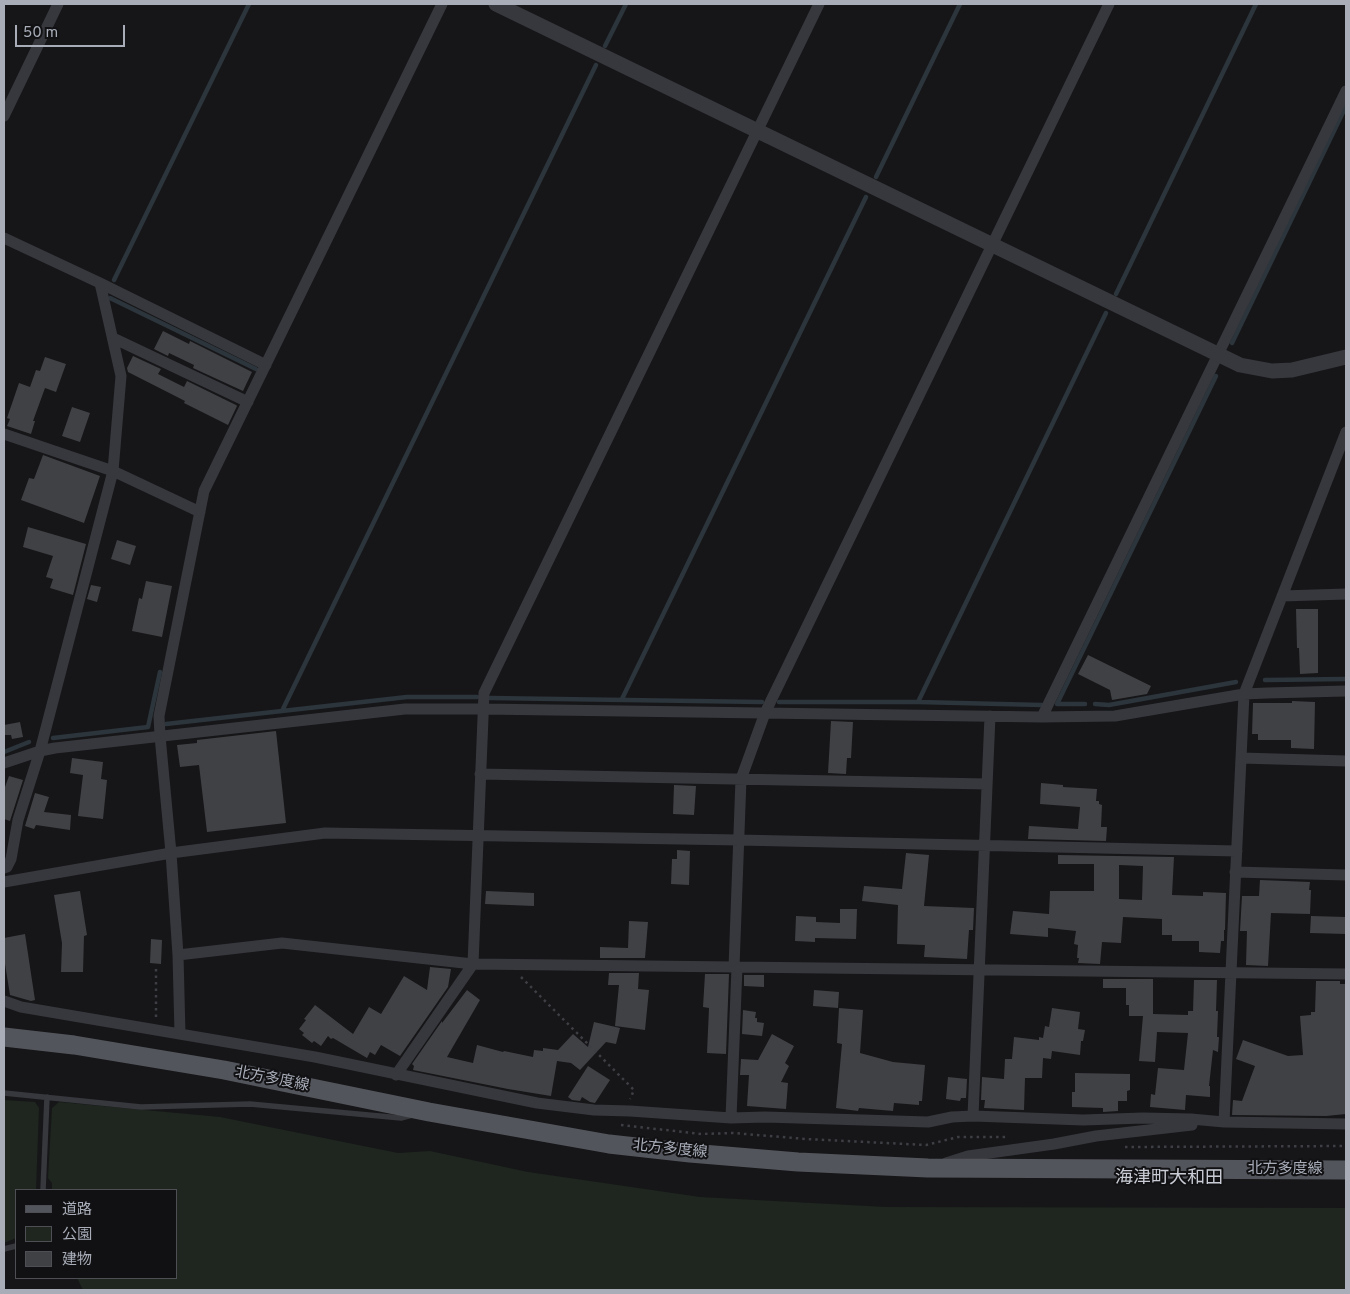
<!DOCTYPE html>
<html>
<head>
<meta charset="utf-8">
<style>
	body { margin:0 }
	#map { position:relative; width:1350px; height:1294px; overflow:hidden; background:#161618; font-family:Overpass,"Noto Sans JP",sans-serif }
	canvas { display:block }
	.frame { position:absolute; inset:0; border:5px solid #a8adb8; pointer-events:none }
	.legend { position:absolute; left:15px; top:1189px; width:162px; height:90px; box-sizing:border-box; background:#111113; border:1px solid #4d4f55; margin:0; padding:6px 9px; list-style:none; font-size:15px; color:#a8adb8 }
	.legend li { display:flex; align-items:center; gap:10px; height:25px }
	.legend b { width:25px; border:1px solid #4d4f55 }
	.scale { position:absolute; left:15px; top:25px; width:110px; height:22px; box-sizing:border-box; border:2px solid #a8adb8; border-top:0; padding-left:6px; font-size:15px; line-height:18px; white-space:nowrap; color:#a8adb8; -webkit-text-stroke:4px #111113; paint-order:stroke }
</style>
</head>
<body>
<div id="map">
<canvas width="1350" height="1294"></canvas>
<div class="frame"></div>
<ul class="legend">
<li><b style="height:6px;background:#53555c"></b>道路</li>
<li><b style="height:14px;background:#1e261f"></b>公園</li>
<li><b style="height:14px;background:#404145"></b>建物</li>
</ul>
<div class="scale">50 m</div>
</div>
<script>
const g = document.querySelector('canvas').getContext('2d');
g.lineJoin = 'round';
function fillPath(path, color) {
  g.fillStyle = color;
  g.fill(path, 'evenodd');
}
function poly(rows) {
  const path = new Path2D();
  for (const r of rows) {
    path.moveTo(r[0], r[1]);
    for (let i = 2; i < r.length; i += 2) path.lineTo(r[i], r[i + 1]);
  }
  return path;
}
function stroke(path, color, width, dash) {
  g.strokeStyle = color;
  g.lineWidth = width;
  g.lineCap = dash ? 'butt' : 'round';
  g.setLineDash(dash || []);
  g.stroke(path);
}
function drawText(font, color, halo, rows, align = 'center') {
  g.font = font + ' Overpass,"Noto Sans JP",sans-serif';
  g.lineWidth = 4;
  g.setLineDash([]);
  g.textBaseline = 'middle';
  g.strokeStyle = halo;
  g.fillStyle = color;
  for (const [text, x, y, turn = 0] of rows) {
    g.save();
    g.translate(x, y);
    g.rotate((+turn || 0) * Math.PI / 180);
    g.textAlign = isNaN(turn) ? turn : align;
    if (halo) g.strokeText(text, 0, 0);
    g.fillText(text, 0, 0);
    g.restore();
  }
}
fillPath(poly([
	[4,1100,35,1102,39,1108,36,1190,16,1190,16,1238,4,1243],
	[59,1102,220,1117,398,1153,430,1151,528,1172,700,1197,886,1207,1346,1208,1346,1290,83,1290,77,1278,176,1278,176,1190,52,1190,52,1183,48,1178,52,1108]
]), '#1e261f');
stroke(poly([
	[605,46,626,4],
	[876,177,960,4],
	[114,280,249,4],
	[1116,294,1256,4],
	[110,298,256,369],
	[1232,343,1346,106],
	[1265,680,1346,679],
	[490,698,762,702],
	[622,699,866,197],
	[779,702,918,702,1042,705],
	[918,702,1106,313],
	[1085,704,1057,704,1216,376],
	[1095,704,1109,705,1236,682],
	[282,711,407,697,477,697],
	[166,724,282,711,596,65],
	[53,738,148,727,160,672],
	[4,752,29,742]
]), '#2c353c', 4.5);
fillPath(poly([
	[163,331,189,344,190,341,252,372,243,391,193,368,194,365,169,353,168,356,154,349],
	[133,356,161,369,158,374,184,387,187,381,236,405,237,406,228,425,184,403,185,401,128,372,127,368],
	[45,357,66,364,56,392,45,388,33,421,35,421,31,434,7,426,10,419,7,418,19,383,30,387,36,370,40,371],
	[72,407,90,413,80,442,62,436],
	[43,455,100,476,84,523,21,500,29,478,34,479],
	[28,527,86,544,73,595,50,588,53,579,46,577,53,556,23,547],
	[117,540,136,546,130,565,111,559],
	[146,581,172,586,162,637,132,631,139,598,142,599],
	[91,585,101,587,97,602,87,599],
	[1296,609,1318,609,1318,673,1300,674,1299,648,1297,648],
	[1088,655,1151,686,1147,694,1112,700,1110,690,1078,674],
	[1292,701,1315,702,1314,749,1291,748,1291,740,1258,740,1258,734,1252,734,1253,703,1292,703],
	[831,721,853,722,851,758,847,758,846,774,828,773],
	[20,722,23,737,12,739,11,735,4,735,4,725],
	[276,731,286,823,207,832,199,765,180,767,177,745,197,743,197,740],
	[72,758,103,762,101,779,107,780,103,819,78,816,83,775,70,773],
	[9,776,23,780,10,821,4,819,4,787,5,787],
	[1041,783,1063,785,1063,787,1097,789,1096,801,1099,801,1099,804,1102,805,1101,827,1107,827,1106,841,1028,839,1029,826,1078,829,1080,807,1040,804],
	[674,785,696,786,694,815,673,814],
	[35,793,49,797,44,812,71,815,70,830,36,825,34,829,25,826],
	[677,850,690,851,689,885,671,884,672,859,677,859],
	[906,853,929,855,924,906,974,908,973,930,969,930,967,959,924,957,925,945,897,944,898,905,862,901,864,886,902,889],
	[1058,855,1174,857,1172,895,1203,896,1203,892,1226,893,1225,930,1224,930,1224,941,1221,941,1220,953,1199,952,1199,941,1172,941,1172,935,1162,935,1162,919,1123,917,1121,943,1102,942,1100,964,1078,963,1079,958,1077,958,1078,945,1074,944,1076,931,1048,928,1048,937,1010,934,1013,911,1049,914,1050,891,1094,891,1094,864,1058,864],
	[1119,865,1143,866,1142,900,1119,899],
	[1260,880,1310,882,1309,890,1311,890,1310,914,1271,913,1268,966,1246,965,1247,931,1240,931,1242,896,1259,896],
	[80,891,87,935,84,936,83,972,61,972,62,943,54,895],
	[486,891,534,893,534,906,485,904],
	[840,909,857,909,856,939,815,938,815,942,795,941,796,916,816,917,816,922,840,923],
	[1311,916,1346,917,1346,934,1310,933],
	[629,921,648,922,645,958,600,958,600,947,628,948],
	[25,934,35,1000,31,1001,10,995,5,964,4,964,4,938],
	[151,939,162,940,161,964,150,963],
	[430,967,451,969,448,987,400,1056,381,1045,375,1055,370,1052,367,1058,333,1038,331,1039,328,1036,321,1046,314,1041,312,1043,302,1035,304,1033,299,1029,306,1020,304,1019,315,1005,353,1034,369,1007,381,1014,404,976,427,990],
	[609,973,639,973,638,989,649,990,645,1030,615,1026,619,985,608,985],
	[705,974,729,974,726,1054,707,1053,709,1008,703,1007],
	[744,975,764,975,764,987,744,986],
	[1103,979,1153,979,1153,1014,1188,1015,1188,1011,1193,1011,1194,980,1217,980,1216,1011,1218,1011,1217,1037,1219,1037,1218,1052,1213,1050,1209,1086,1210,1086,1210,1097,1186,1095,1185,1110,1150,1107,1151,1094,1155,1095,1158,1068,1184,1070,1188,1033,1157,1032,1155,1062,1139,1061,1143,1016,1129,1016,1129,1005,1126,1005,1126,988,1103,988],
	[1316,981,1340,981,1340,984,1346,984,1346,1114,1326,1116,1232,1115,1233,1100,1242,1101,1255,1066,1236,1059,1243,1040,1288,1056,1303,1055,1300,1016,1311,1015,1311,1012,1315,1012],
	[467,990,480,1000,447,1057,473,1063,477,1045,503,1052,504,1051,533,1057,534,1050,543,1051,543,1048,558,1050,573,1034,588,1047,594,1022,620,1028,616,1044,606,1042,580,1070,571,1063,557,1061,551,1096,508,1089,413,1070,414,1066,412,1064,442,1021,442,1023],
	[814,990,839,992,838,1008,813,1006],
	[839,1008,863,1010,860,1053,893,1062,925,1065,922,1101,919,1101,919,1105,894,1103,893,1111,859,1108,858,1111,836,1108,842,1044,837,1043],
	[1052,1008,1080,1012,1078,1029,1085,1030,1083,1041,1081,1041,1080,1055,1052,1051,1051,1059,1043,1058,1042,1078,1025,1078,1024,1110,984,1108,985,1100,981,1100,982,1077,1004,1079,1005,1059,1012,1059,1014,1037,1039,1040,1039,1037,1043,1038,1045,1026,1049,1027],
	[743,1010,756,1012,755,1018,757,1018,757,1022,764,1023,762,1036,742,1034],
	[772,1034,794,1046,785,1063,789,1066,781,1082,788,1083,786,1109,747,1106,749,1075,740,1075,741,1059,758,1060],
	[588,1066,610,1080,595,1103,590,1102,582,1097,580,1101,572,1100,568,1097],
	[1075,1073,1130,1074,1130,1090,1127,1091,1127,1101,1118,1101,1118,1111,1103,1112,1103,1108,1072,1107,1072,1092,1075,1092],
	[948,1077,967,1079,966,1098,961,1098,960,1101,946,1099]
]), '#404145');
stroke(poly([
	[521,977,634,1090,630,1099],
	[156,1017,156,966],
	[621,1125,701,1134,733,1133,806,1139,926,1145,958,1137,1006,1137],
	[1125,1147,1346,1146]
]), '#3d3f44', 2.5, [2.5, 4]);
stroke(poly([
	[4,1093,141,1107,250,1104,401,1118,412,1115],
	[43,1190,47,1097],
	[4,1249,16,1246]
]), '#37383d', 5.5);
stroke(poly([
	[4,116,58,4],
	[4,238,100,283,266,365],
	[113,338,248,402],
	[4,434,113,471,200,512],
	[1282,596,1346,594],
	[1042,717,1346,91],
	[1241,758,1346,761],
	[4,763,40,751,55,748,405,709,483,709,1042,717,1115,716,1244,694,1267,693,1346,691],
	[480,774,987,784],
	[4,868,7,867,11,859,18,820,40,751,113,471,121,376,100,283],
	[1235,872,1346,875],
	[4,882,171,853,325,833,739,840,1237,851],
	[178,955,282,943,473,964,1346,974],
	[734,967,741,779,765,713,1109,4],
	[4,1001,21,1007,315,1057,537,1103,594,1110,630,1111,731,1118,765,1117,928,1122,952,1117,973,1116,1083,1120,1143,1118,1191,1119,1224,1122,1346,1124],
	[180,1034,178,955,171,853,160,736,159,716,204,491,442,4],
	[396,1075,473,964,484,693,819,4],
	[973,1116,990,716],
	[731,1118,737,967],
	[1224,1122,1244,694,1346,432],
	[946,1163,968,1156,1054,1144,1096,1136,1192,1125]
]), '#37383d', 11);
stroke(poly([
	[496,4,1240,365,1272,371,1292,370,1346,357]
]), '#37383d', 15);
stroke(poly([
	[4,1037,74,1045,224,1070,429,1112,609,1144,690,1153,798,1162,928,1168,1346,1170]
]), '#53555c', 19);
drawText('15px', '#a8adb8', '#111113', [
	["北方多度線",272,1080,11],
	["北方多度線",670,1150,6],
	["北方多度線",1285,1170]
]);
drawText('18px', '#c9ccd4', '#111113', [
	["海津町大和田",1169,1179]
]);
</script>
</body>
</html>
